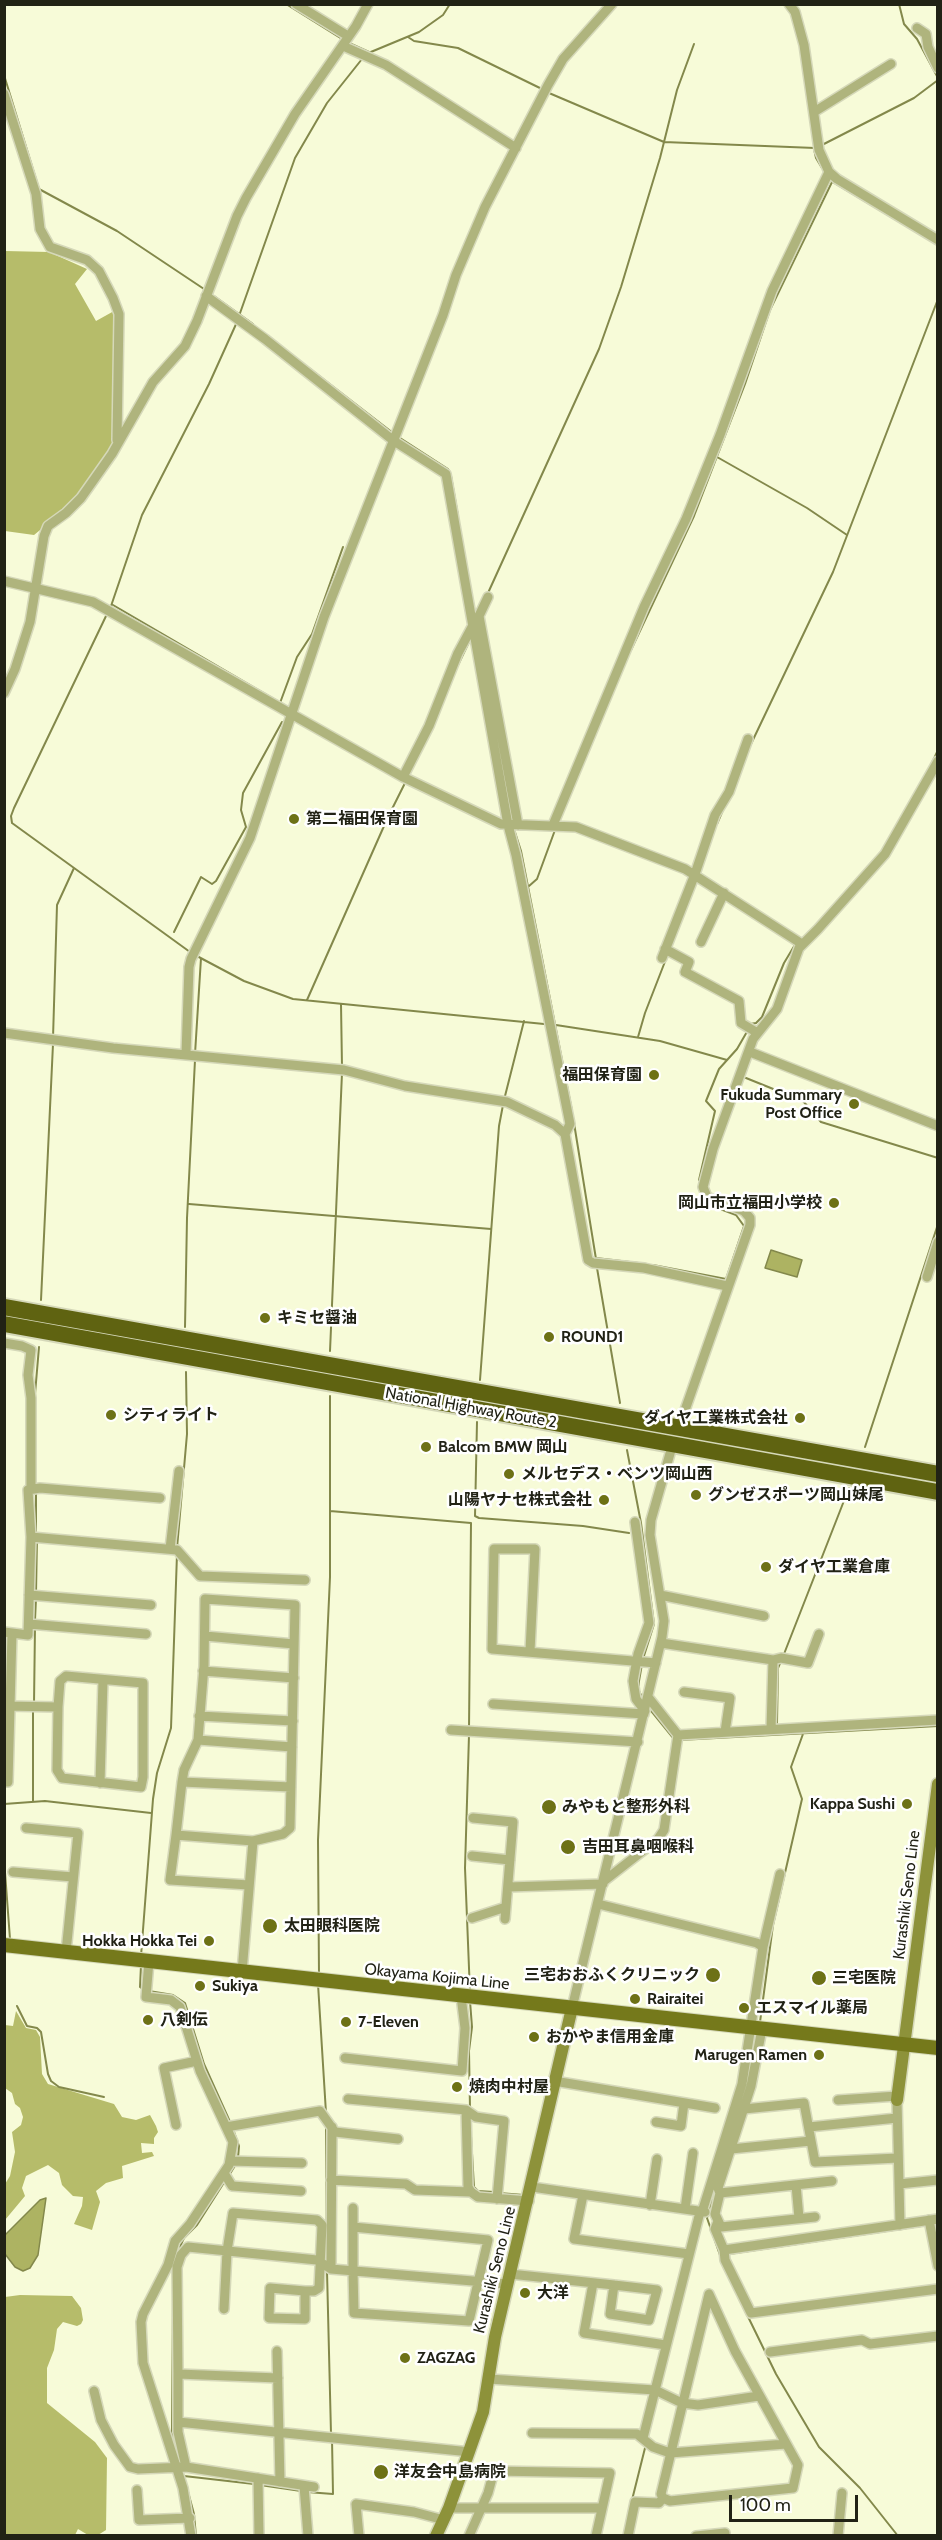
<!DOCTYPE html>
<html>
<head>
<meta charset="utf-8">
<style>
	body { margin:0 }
	#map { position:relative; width:942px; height:2540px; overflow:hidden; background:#f7fbd8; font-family:Cabin,sans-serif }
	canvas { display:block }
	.frame { position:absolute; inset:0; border:6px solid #212215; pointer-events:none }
	.scale { position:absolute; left:729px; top:2495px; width:129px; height:27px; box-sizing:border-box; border:3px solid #212215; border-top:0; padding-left:8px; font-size:18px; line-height:21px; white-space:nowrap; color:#212215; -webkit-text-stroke:4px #fff; paint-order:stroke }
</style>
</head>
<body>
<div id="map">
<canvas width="942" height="2540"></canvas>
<div class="frame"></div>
<div class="scale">100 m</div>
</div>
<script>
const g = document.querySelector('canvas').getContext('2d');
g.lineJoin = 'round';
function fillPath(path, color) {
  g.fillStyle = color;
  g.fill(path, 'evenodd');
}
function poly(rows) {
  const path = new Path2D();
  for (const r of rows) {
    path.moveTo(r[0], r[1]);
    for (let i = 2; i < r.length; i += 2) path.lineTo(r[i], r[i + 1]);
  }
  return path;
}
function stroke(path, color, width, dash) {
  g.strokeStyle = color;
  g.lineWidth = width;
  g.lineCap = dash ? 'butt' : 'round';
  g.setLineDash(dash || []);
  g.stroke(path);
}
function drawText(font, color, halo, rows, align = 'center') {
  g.font = font + ' Cabin,"Noto Sans JP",sans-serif';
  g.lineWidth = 5;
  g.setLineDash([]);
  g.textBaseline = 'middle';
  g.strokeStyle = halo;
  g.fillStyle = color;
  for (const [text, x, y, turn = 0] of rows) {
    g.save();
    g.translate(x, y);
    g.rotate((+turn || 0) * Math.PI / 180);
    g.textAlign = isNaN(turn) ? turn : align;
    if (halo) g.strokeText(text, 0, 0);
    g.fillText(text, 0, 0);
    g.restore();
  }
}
fillPath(poly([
	[5,251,49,252,87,269,75,284,96,321,114,311,115,441,72,504,34,535,5,531],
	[16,2011,26,2028,36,2030,40,2037,42,2074,48,2084,114,2104,122,2117,136,2120,150,2115,156,2126,158,2132,154,2138,154,2144,141,2143,142,2153,152,2152,154,2156,122,2166,123,2178,106,2183,96,2191,100,2202,92,2230,74,2224,82,2206,83,2197,73,2196,62,2185,59,2173,48,2165,26,2176,22,2188,25,2196,5,2220,5,2184,10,2176,15,2152,12,2132,21,2125,23,2117,20,2108,15,2104,12,2093,5,2088,5,2025,13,2026],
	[20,2295,72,2296,81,2308,83,2320,81,2324,77,2326,63,2322,57,2329,54,2350,47,2368,47,2403,95,2442,107,2458,106,2530,98,2535,88,2535,78,2529,75,2535,5,2535,5,2297]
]), '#b6bc6a');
const water = poly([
	[771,1250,802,1260,797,1277,765,1268,771,1250],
	[46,2198,38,2255,30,2268,23,2271,15,2267,5,2254,5,2235,40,2200,46,2198]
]);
fillPath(water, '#adb362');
stroke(water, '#83884b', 1.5);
stroke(poly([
	[286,4,342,39],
	[899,4,904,24,917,39,938,78],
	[408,37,414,41,458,48,544,90],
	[347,42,369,52],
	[366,54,419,32,443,15,450,4],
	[4,75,39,189,117,231,207,291],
	[549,93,664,142,815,148],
	[820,146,914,98,938,80],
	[814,149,816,158,822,168],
	[831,181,938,245],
	[214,296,253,324],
	[239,316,295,158,327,103,362,59],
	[309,368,393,433],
	[397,436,448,469,451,476,458,516],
	[717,457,807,508,847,535],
	[488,593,599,349,621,287,660,158,677,90,694,44],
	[113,605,286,706],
	[110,609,142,515,209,384,237,322],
	[107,614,14,808,11,816,12,823,190,952],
	[631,650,694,516,745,384,770,310,832,182],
	[458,665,470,640],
	[280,703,297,657,312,634,343,547],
	[751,744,833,572,938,299],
	[500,752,512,820],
	[930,767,938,750],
	[717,824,723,810],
	[514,829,521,851,572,1111],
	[699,875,705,858],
	[529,886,537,879,555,830],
	[174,932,201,877,212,884,216,881,246,827,241,810,243,793,282,722],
	[195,955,244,981,293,999,544,1024],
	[307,1000,388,817,405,783],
	[341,1004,342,1067],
	[750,1024,756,1023,762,1017,784,963,796,943],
	[556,1025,660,1041,727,1060],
	[638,1037,645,1013,666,959],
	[53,1038,57,905,74,868],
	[195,1054,201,958],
	[746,1078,803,1101,821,1122,938,1158],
	[504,1100,524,1021],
	[574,1123,596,1259],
	[699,1180,715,1111,706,1101,719,1069,737,1049,748,1030],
	[189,1204,491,1229],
	[596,1258,647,1264],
	[653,1265,726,1279,744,1226,736,1215,707,1204,699,1197],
	[597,1268,620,1403],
	[41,1300,53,1044],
	[185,1327,187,1218,195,1060],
	[330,1351,342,1073],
	[480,1380,499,1126,503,1105],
	[477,1422,475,1516,479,1518,583,1526,629,1533],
	[865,1447,938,1224],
	[627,1450,641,1523,654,1624,643,1659],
	[36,1485,35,1394,39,1347],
	[36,1491,36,1533],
	[330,1511,471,1523,469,1729],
	[177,1548,187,1434,186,1372],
	[36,1593,37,1539],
	[35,1620,36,1599],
	[784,1654,849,1488],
	[642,1664,639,1681,639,1691,643,1699],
	[34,1704,35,1626],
	[648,1707,674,1739],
	[777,1723,778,1668,781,1661],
	[469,1735,465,1868,470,1993],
	[680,1740,938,1726],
	[33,1802,33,1710],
	[4,1804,45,1801,151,1813],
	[4,1859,10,1939],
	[141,1956,153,1799,157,1773,171,1728,177,1554],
	[141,1965,140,1987,144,1990],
	[319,1975,318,1840,330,1577,330,1396],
	[318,1984,326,2113],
	[149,1991,173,1995,185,2003,204,2064,231,2124],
	[17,2006,27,2026,37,2028,41,2032,48,2074,51,2081,59,2087,104,2097],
	[760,2022,773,1925,802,1799,791,1767,803,1734],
	[470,2109,469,2051,472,2027,470,2001],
	[326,2124,327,2260],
	[233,2129,239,2146,238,2158],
	[471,2136,474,2187,478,2191,494,2192],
	[228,2177,236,2164],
	[715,2187,707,2218,721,2258],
	[499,2193,524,2195],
	[177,2253,184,2238,197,2225,225,2181],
	[729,2254,928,2225],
	[327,2271,331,2434],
	[734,2288,776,2374,819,2447,860,2488,898,2536],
	[173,2301,172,2432,181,2465],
	[490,2333,493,2318],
	[184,2476,254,2484],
	[260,2485,301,2491],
	[187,2488,194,2514,196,2536],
	[307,2492,333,2494,332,2439],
	[632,2500,646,2444]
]), '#83884b', 2);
const street = poly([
	[296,4,348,36],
	[789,4,795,12,804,45,819,150,829,172,837,179,938,240],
	[917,28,926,34,928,47,938,68],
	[343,46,386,65,516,148],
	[4,94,36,194,40,229,50,247,87,260,99,271,113,298,119,314,117,440],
	[814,112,891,64],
	[206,296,265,339,394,441,446,474,508,825,516,855,570,1124,565,1134],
	[4,581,93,602,403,777,501,824,576,827,685,869,802,944],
	[488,597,479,616,518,825],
	[4,693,15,669,30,622,44,536,48,526,66,513,81,498,112,454,153,382,185,346,197,321,237,216,246,198,295,114,356,26,368,4],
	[403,777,429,726,458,653,473,625],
	[553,825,644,607,686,519,720,435,772,291,829,172],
	[701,942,724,893],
	[665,949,689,962,685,972,739,1001,741,1023,756,1032],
	[662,958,695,874,715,815,729,792,748,739],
	[4,1033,113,1048,344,1070,405,1086,507,1102,555,1125,565,1134,588,1260,593,1263,644,1268,727,1286],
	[750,1052,938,1126],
	[186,1054,189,967,191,959,250,838,324,617,443,315,456,275,485,207,548,85,563,59,612,4],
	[927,1277,938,1242],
	[4,1343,22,1346,31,1350,28,1375,31,1398,31,1489],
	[678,1430,750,1225,750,1218,744,1211,707,1197,703,1187,713,1149,753,1039,777,1009,799,948,818,929,885,854,938,761],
	[635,1522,649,1623,638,1654,633,1681,636,1699,645,1711],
	[31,1537,177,1550,200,1576,305,1580],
	[170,1549,179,1471],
	[29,1595,151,1605],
	[660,1595,764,1616],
	[29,1624,146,1634],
	[4,1632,28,1635,31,1537,28,1490,40,1488,160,1498],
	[205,1636,294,1644],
	[661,1643,773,1660,771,1729],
	[530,1651,535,1549,494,1549,492,1649,656,1663],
	[773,1660,781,1658,808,1663,819,1634],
	[203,1671,294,1678],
	[66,1676,143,1683,143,1777,141,1787,62,1778,57,1770,58,1707,60,1681,66,1676],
	[684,1692,730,1698,725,1732],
	[648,1697,678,1735,938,1720],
	[493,1704,644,1714],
	[7,1706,58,1707],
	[199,1716,293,1721],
	[451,1730,638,1742],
	[198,1740,292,1747],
	[4,1782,8,1782,12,1633],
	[182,1782,291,1787],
	[100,1783,103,1680],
	[473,1818,513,1822,505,1919],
	[26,1828,78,1833,66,1952],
	[176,1835,253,1841,283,1834,290,1828,295,1605,205,1599,204,1666,198,1740,184,1770,182,1782,176,1835,170,1880,249,1885],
	[472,1856,510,1860],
	[13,1872,73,1877],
	[604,1881,658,1839,664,1830,678,1735],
	[508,1887,603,1884],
	[598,1904,757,1943,763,1947,742,2084,702,2212],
	[472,1918,506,1907],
	[763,1947,780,1874],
	[149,1961,146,1997,171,2000,180,2007,200,2071,233,2142,229,2165,190,2224,175,2241,168,2265,143,2314,141,2322,143,2363,183,2488,191,2536],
	[242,1972,253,1841],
	[572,2008,662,1637,664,1621,650,1535,651,1520,673,1443],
	[345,2058,462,2071,465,2028,461,1996],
	[554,2081,715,2108],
	[348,2099,466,2110,476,2117,504,2121,497,2199],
	[838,2100,897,2096],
	[897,2100,900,2225],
	[744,2109,804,2103,815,2162,898,2158],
	[466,2110,468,2187,471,2192,478,2197,529,2201],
	[656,2122,681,2126,684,2103],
	[176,2125,164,2068,197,2061],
	[226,2127,320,2111,335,2132,398,2139],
	[809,2127,897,2118],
	[731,2149,811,2141],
	[230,2161,302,2163],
	[224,2173,232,2186,301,2191],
	[331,2180,406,2184,415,2190,471,2192],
	[899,2184,938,2180],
	[796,2185,799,2218],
	[532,2187,705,2212],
	[720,2193,718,2188,751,2086,762,2029],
	[583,2195,574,2239,689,2254],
	[650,2205,657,2159],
	[685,2209,693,2153],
	[815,2217,721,2227,715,2214,720,2193,832,2181],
	[929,2220,938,2266],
	[718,2221,715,2229,724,2250,725,2260,751,2313,938,2289],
	[353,2227,488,2240,469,2321,354,2313,353,2270,353,2208],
	[724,2250,938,2219],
	[331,2269,332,2127],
	[510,2274,614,2285,657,2290,649,2320,610,2314,614,2285],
	[593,2283,584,2333,666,2345],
	[709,2294,735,2351,798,2465,793,2488,670,2501,663,2498,661,2494,709,2294],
	[224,2309,227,2251,233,2213,317,2220,322,2225,319,2288,314,2291,305,2291,270,2288,269,2318,305,2319,305,2291],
	[277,2351,280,2482],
	[770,2352,862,2340,870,2344,938,2336],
	[178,2374,177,2267,181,2255,188,2247,317,2260,331,2269,508,2284],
	[489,2379,655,2390,682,2403,698,2405,759,2396],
	[94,2391,101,2420,114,2445,130,2467,138,2469,186,2467,314,2487],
	[178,2422,470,2452],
	[532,2433,637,2434,653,2447,670,2453,786,2444],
	[643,2438,700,2212],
	[186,2467,178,2432,178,2374,278,2378],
	[258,2478,259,2536],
	[304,2486,308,2536],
	[137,2490,139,2520,190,2518],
	[449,2508,602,2508],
	[359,2536,356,2504,414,2512,444,2520],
	[469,2536,488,2493,494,2471,610,2473,596,2536],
	[628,2536,635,2502,659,2503,663,2498],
	[696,2536,725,2533,725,2536],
	[838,2536,842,2493]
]);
const secondary = poly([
	[897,2100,938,1784],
	[436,2536,449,2508,483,2412,495,2337,572,2008]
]);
const primary = poly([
	[4,1945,938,2048]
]);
const highway = poly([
	[4,1307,938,1474],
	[4,1324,938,1492]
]);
stroke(street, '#d5d8b9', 12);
stroke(secondary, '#d5d8b9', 15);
stroke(primary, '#d5d8b9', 16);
stroke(highway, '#d5d8b9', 20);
stroke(street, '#afb47d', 9);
stroke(secondary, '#8d923a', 12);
stroke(primary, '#75791b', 14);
stroke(highway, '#5f6311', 16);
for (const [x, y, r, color] of [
	[294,819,6,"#6d7116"],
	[654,1075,6,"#6d7116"],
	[854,1104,6,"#6d7116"],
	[834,1203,6,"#6d7116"],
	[265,1318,6,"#6d7116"],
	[549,1337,6,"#6d7116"],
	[111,1415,6,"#6d7116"],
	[800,1418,6,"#6d7116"],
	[426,1447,6,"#6d7116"],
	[509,1474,6,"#6d7116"],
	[696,1495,6,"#6d7116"],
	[604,1500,6,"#6d7116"],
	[766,1567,6,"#6d7116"],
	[907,1804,6,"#6d7116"],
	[549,1807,8,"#6d7116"],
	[568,1847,8,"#6d7116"],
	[270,1926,8,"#6d7116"],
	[209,1941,6,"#6d7116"],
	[713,1975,8,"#6d7116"],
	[819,1978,8,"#6d7116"],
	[200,1986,6,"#6d7116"],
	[635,1999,6,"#6d7116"],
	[744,2008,6,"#6d7116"],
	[148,2020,6,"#6d7116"],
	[346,2022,6,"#6d7116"],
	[534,2037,6,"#6d7116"],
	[819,2055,6,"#6d7116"],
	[457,2087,6,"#6d7116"],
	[525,2293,6,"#6d7116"],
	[405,2358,6,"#6d7116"],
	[381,2472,8,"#6d7116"]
]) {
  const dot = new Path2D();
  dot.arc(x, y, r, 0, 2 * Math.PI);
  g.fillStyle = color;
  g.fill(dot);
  stroke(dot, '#fff', 2);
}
drawText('bold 16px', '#212215', '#fff', [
	["第二福田保育園",306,819],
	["福田保育園",642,1075,"right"],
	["Fukuda Summary",842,1095,"right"],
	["Post Office",842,1113,"right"],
	["岡山市立福田小学校",822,1203,"right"],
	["キミセ醤油",277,1318],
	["ROUND1",561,1337],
	["シティライト",123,1415],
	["ダイヤ工業株式会社",788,1418,"right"],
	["Balcom BMW 岡山",438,1447],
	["メルセデス・ベンツ岡山西",521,1474],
	["グンゼスポーツ岡山妹尾",708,1495],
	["山陽ヤナセ株式会社",592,1500,"right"],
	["ダイヤ工業倉庫",778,1567],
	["Kappa Sushi",895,1804,"right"],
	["みやもと整形外科",562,1807],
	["吉田耳鼻咽喉科",582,1847],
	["太田眼科医院",284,1926],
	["Hokka Hokka Tei",197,1941,"right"],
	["三宅おおふくクリニック",700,1975,"right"],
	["三宅医院",832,1978],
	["Sukiya",212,1986],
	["Rairaitei",647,1999],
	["エスマイル薬局",756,2008],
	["八剣伝",160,2020],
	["7-Eleven",358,2022],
	["おかやま信用金庫",546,2037],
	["Marugen Ramen",807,2055,"right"],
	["焼肉中村屋",469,2087],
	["大洋",537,2293],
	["ZAGZAG",417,2358],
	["洋友会中島病院",394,2472]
], 'left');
drawText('16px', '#212215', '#fff', [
	["National Highway Route 2",471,1408,10],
	["Kurashiki Seno Line",907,1895,-83],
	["Okayama Kojima Line",437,1977,6],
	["Kurashiki Seno Line",495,2270,-76]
]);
</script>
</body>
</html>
